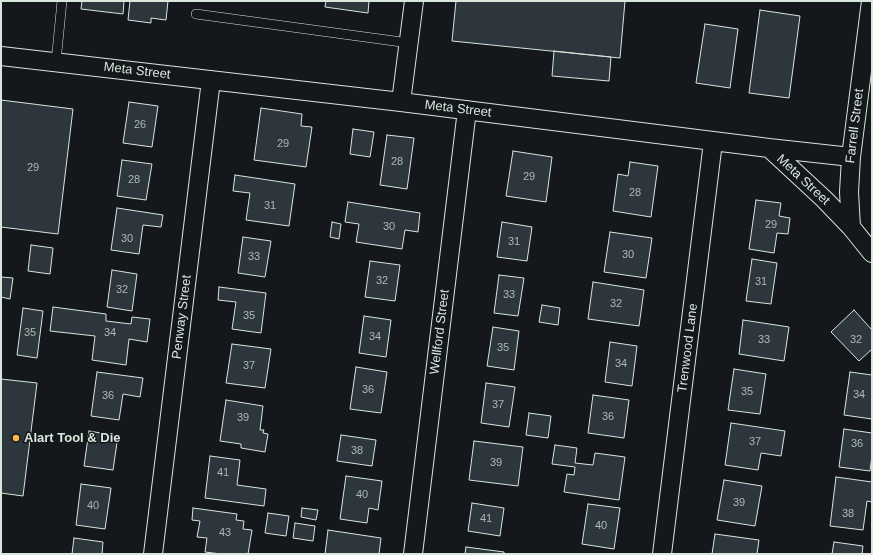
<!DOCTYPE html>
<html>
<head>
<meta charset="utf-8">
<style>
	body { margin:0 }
	#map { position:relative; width:873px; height:555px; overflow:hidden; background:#14181c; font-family:Helvetica,sans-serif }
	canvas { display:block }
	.frame { position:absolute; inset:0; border:2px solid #d8e6dc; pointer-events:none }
</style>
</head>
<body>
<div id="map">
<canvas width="873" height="555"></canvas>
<div class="frame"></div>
</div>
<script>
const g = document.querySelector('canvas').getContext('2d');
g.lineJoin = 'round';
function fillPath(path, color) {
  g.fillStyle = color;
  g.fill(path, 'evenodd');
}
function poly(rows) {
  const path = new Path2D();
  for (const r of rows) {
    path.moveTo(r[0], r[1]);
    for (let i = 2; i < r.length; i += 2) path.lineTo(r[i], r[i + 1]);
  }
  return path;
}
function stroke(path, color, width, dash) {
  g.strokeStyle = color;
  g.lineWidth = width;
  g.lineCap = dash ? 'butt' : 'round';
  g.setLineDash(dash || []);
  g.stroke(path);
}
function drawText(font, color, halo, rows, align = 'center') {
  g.font = font + ' Helvetica,sans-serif';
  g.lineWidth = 3;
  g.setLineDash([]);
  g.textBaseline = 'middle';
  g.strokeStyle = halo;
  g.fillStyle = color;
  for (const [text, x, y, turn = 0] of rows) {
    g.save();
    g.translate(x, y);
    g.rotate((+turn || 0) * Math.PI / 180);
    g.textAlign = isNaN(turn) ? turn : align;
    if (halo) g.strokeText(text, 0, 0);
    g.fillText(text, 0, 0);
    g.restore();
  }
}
const building = poly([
	[82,1,124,1,123,14,81,9,82,1],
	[130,1,168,1,166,20,151,18,151,23,128,20,130,1],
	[326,1,369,1,368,13,325,7,326,1],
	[456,1,625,1,620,58,452,41,456,1],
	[760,10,800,16,789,98,749,93,760,10],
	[705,24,738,29,730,88,696,83,705,24],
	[554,51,611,57,609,81,552,76,554,51],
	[1,100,73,109,58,234,1,227,1,100],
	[129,102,158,106,152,147,123,143,129,102],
	[261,108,302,114,301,126,312,127,306,167,254,160,261,108],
	[353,129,374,132,370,157,350,154,353,129],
	[387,135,414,138,407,189,380,185,387,135],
	[513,151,552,157,546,202,506,196,513,151],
	[122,160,152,164,146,200,117,196,122,160],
	[630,162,658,166,651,217,613,211,618,174,628,176,630,162],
	[235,175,295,184,289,226,246,220,250,193,233,191,235,175],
	[756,200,781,203,779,216,790,218,788,234,777,233,774,253,749,249,756,200],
	[348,202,420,213,418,232,405,230,402,249,356,242,359,224,345,222,348,202],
	[117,208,163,215,161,227,143,225,139,254,111,250,117,208],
	[332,222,341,224,339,239,330,237,332,222],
	[502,222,532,227,527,261,497,257,502,222],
	[610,232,652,238,646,278,604,272,610,232],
	[243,237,271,241,265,277,238,273,243,237],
	[31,245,53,248,50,274,28,271,31,245],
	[752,259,777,263,771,304,746,301,752,259],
	[370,261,400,265,395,301,365,297,370,261],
	[112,270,137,274,132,311,107,307,112,270],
	[499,275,524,278,518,316,494,313,499,275],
	[1,277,13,278,10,299,1,297,1,277],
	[593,282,644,290,639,326,588,319,593,282],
	[219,287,266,293,261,333,232,329,236,302,218,300,219,287],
	[542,305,560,308,558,325,539,322,542,305],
	[53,307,106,314,106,321,131,324,132,317,150,319,147,342,129,339,126,365,92,360,95,336,50,331,53,307],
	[23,308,43,311,37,358,17,355,23,308],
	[854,310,872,330,872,349,859,361,831,332,854,310],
	[364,316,391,320,386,357,359,353,364,316],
	[743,320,789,327,784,361,739,354,743,320],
	[493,327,519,331,514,370,487,366,493,327],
	[610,342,637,346,632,386,605,382,610,342],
	[232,344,271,349,265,388,226,383,232,344],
	[356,367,387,372,381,413,350,409,356,367],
	[734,369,766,374,760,414,728,410,734,369],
	[97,372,143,378,140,397,123,394,119,420,91,416,97,372],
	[850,372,872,375,872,419,844,415,850,372],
	[1,379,37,383,23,496,1,493,1,379],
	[486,383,515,387,509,427,481,423,486,383],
	[593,395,629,400,624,438,588,433,593,395],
	[226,400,263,406,260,430,264,430,263,433,268,434,265,452,241,448,241,444,220,441,226,400],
	[529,413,551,416,548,438,526,435,529,413],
	[731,423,785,431,781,456,761,453,758,470,725,465,731,423],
	[844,429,872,433,872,455,870,471,839,467,844,429],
	[89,431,118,436,113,470,84,466,89,431],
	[341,435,376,440,372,466,337,461,341,435],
	[474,441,523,447,518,486,469,480,474,441],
	[555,445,577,448,575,463,593,465,595,453,625,457,619,500,564,492,567,474,574,475,575,467,552,464,555,445],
	[210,456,240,460,237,485,266,489,264,506,205,498,210,456],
	[346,476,382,481,378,510,369,508,367,523,340,519,346,476],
	[836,477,872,482,872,502,867,501,863,530,830,526,836,477],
	[724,480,762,486,755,526,717,520,724,480],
	[81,484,111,488,105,529,76,525,81,484],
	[472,503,504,508,500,536,468,531,472,503],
	[588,504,620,508,614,549,582,544,588,504],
	[193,508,237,514,236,520,244,521,243,529,252,530,248,554,221,554,205,552,207,538,197,537,200,521,192,520,193,508],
	[302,508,318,510,316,520,301,517,302,508],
	[268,513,289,516,286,536,265,533,268,513],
	[295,523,315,526,313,541,293,538,295,523],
	[328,530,381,538,379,554,325,554,328,530],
	[715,534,759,540,757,554,712,554,715,534],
	[74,538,103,542,102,554,72,554,74,538],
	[834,542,863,546,862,554,832,554,834,542],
	[466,547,504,552,504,554,465,554,466,547]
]);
fillPath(building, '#2c363c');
stroke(building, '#d8e6dc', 1);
const lane = poly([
	[196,14,409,43],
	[56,62,62,1]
]);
const street = poly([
	[1,56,401,102,769,148,824,199,851,227,872,253],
	[401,102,414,1],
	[769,148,851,157],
	[851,227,849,192,851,157,871,1],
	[153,554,211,80],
	[413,554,467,110],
	[662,554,713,142]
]);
stroke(lane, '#d8e6dc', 10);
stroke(street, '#d8e6dc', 20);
stroke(lane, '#14181c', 9);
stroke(street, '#14181c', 18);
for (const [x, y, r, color] of [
	[16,438,4,"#ffb74d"]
]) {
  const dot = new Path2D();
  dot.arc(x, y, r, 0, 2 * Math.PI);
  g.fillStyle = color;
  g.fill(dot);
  stroke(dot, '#14181c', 1.5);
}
drawText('11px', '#adbab4', null, [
	["26",140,125],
	["29",283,144],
	["28",397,162],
	["29",33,168],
	["29",529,177],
	["28",134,180],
	["28",635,193],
	["31",270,206],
	["29",771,225],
	["30",389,227],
	["30",127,239],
	["31",514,242],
	["30",628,255],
	["33",254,257],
	["32",382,281],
	["31",761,282],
	["32",122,290],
	["33",509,295],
	["32",616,304],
	["35",249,316],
	["35",30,333],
	["34",110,333],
	["34",375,337],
	["33",764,340],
	["32",856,340],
	["35",503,348],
	["34",621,364],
	["37",249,366],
	["36",368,390],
	["35",747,392],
	["34",859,395],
	["36",108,396],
	["37",498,405],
	["36",608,417],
	["39",243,418],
	["37",755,442],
	["36",857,444],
	["38",357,451],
	["39",496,463],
	["41",223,473],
	["40",362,495],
	["39",739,503],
	["40",93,506],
	["38",848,514],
	["41",486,519],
	["40",601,526],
	["43",225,533]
]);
drawText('13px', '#d8e6dc', '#14181c', [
	["Meta Street",137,71,7],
	["Meta Street",458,109,7],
	["Farrell Street",855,126,-83],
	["Meta Street",803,180,43],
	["Penway Street",182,317,-83],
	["Wellford Street",440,332,-83],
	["Trenwood Lane",688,348,-83]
]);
drawText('bold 13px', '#d8e6dc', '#14181c', [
	["Alart Tool & Die",24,438]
], 'left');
</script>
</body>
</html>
